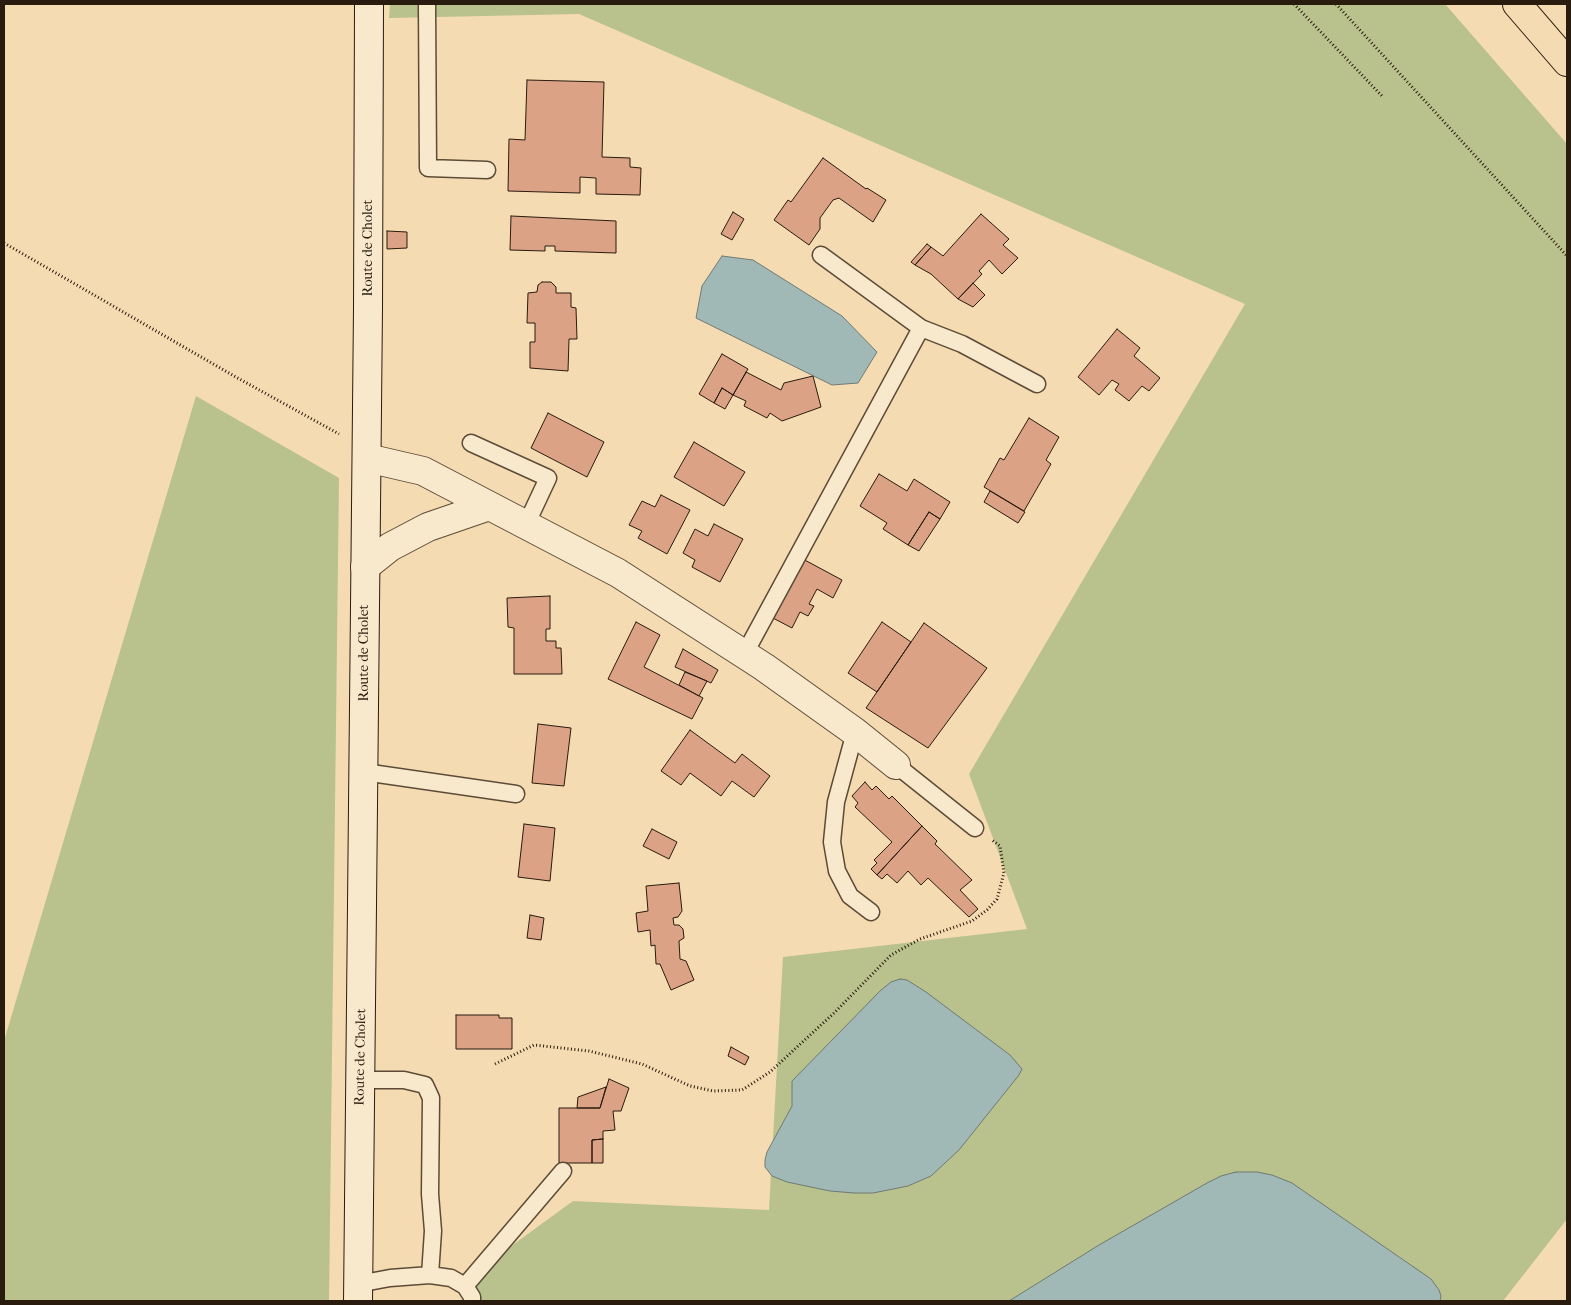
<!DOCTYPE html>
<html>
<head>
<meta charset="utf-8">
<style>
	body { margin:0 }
	#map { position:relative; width:1571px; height:1305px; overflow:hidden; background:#f5dbb1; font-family:"IM FELL French Canon",serif }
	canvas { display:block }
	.frame { position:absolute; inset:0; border:5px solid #291b0e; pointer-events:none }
</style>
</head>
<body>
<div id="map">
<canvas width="1571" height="1305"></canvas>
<div class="frame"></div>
</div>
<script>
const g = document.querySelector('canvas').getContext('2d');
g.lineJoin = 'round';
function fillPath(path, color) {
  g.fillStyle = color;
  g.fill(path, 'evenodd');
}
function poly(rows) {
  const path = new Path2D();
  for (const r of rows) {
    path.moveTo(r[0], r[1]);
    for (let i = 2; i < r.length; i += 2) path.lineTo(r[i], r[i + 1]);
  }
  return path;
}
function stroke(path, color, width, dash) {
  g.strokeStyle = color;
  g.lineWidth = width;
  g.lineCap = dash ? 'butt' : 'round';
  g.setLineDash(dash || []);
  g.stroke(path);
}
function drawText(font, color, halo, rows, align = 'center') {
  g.font = font + ' "IM FELL French Canon",serif';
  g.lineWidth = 4;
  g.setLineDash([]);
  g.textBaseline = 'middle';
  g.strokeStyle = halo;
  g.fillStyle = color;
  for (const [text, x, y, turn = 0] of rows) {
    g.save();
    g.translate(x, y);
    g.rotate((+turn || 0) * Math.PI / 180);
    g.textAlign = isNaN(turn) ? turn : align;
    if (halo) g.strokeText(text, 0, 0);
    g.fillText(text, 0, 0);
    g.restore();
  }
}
fillPath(poly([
	[390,4,1445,4,1567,144,1567,1219,1503,1301,476,1301,477,1271,573,1201,769,1210,783,957,1027,929,969,774,1245,304,579,14,389,18],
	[196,396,339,478,329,1301,4,1301,4,1041]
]), '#b9c18d');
const water = poly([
	[722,256,753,260,842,316,877,352,858,383,832,385,696,318,702,286,722,256],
	[900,979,907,980,926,992,1010,1055,1022,1069,1019,1075,959,1150,931,1176,908,1186,873,1193,854,1193,830,1191,787,1182,772,1176,765,1167,765,1160,767,1152,792,1106,792,1081,880,991,891,982,900,979],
	[1236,1172,1257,1172,1272,1175,1292,1183,1431,1279,1439,1290,1441,1296,1440,1301,1009,1301,1099,1245,1207,1183,1221,1176,1236,1172]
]);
fillPath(water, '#a0b9b6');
stroke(water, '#707a73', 1);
const building = poly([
	[527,80,604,82,602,157,630,158,630,167,641,168,640,195,596,194,596,178,580,177,580,193,508,191,509,139,525,140,527,80],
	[823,158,866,189,867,188,886,200,873,222,839,198,833,200,820,218,820,229,809,245,774,220,788,200,791,202,823,158],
	[733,212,744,219,732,240,721,234,733,212],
	[981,214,1009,239,1003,245,1018,258,1002,274,989,260,979,271,982,274,958,299,931,274,915,265,931,247,943,256,981,214],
	[511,216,616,221,616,253,555,251,555,246,545,246,545,251,510,250,511,216],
	[387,231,407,232,407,248,387,249,387,231],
	[927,244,931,247,915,265,911,262,927,244],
	[542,282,551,282,556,287,556,293,571,293,571,307,576,308,577,339,569,339,568,371,530,368,530,342,535,342,535,323,527,323,528,293,537,292,538,285,542,282],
	[973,283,985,295,973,307,958,299,973,283],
	[1117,329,1140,348,1134,356,1160,378,1149,391,1142,386,1129,401,1115,390,1119,384,1112,380,1099,395,1078,377,1117,329],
	[722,354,748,369,733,395,722,388,714,403,699,394,722,354],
	[746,372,781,390,784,383,813,376,821,407,782,421,770,413,767,418,744,406,746,401,733,395,746,372],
	[722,388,733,395,725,409,714,403,722,388],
	[548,413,604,442,587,477,531,448,548,413],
	[1029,418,1059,437,1046,460,1051,464,1024,511,984,487,1000,458,1004,460,1029,418],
	[694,442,745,472,724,506,674,477,694,442],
	[879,474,907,491,914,479,950,502,940,519,929,512,908,545,883,529,887,523,860,506,879,474],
	[990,491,1025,512,1018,523,984,502,990,491],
	[661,495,690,510,667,554,638,538,642,531,629,525,642,501,655,507,661,495],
	[929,512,940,519,919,551,908,545,929,512],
	[714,524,743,539,720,582,692,567,695,560,683,553,695,529,708,536,714,524],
	[801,558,842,580,833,598,817,589,809,604,814,606,808,616,800,612,792,628,771,617,801,558],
	[550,596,550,629,546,629,546,641,556,641,556,648,561,648,562,674,514,674,514,628,508,627,507,598,550,596],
	[636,622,660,635,644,667,703,698,692,719,608,679,636,622],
	[882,622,911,642,877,692,848,673,882,622],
	[924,623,987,668,928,748,866,708,924,623],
	[683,649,718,670,711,683,675,667,683,649],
	[685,672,707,681,699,696,679,685,685,672],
	[538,724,571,728,564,786,532,783,538,724],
	[690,730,735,763,742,754,770,776,754,797,732,781,721,796,690,773,681,785,661,771,690,730],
	[865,782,872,790,876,786,889,799,892,796,922,826,877,875,871,869,877,863,874,860,892,842,855,807,858,803,852,796,865,782],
	[524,824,555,828,550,881,518,877,524,824],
	[922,826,937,841,935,844,972,880,960,890,978,909,969,917,928,878,921,885,908,871,897,883,887,874,882,879,877,875,922,826],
	[652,829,677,842,669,859,643,846,652,829],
	[679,883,682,911,678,917,673,918,674,925,679,925,683,929,684,938,679,941,680,959,686,961,694,980,671,990,660,964,656,964,655,945,651,946,650,930,638,932,636,913,648,911,646,886,679,883],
	[530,915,544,918,541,940,527,938,530,915],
	[456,1015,499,1015,499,1018,512,1018,512,1049,456,1049,456,1015],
	[731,1047,749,1057,745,1065,728,1056,731,1047],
	[609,1079,629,1088,621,1111,613,1111,615,1130,603,1131,603,1139,592,1140,592,1163,559,1163,559,1108,600,1108,609,1079],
	[606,1087,600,1108,577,1108,578,1097,606,1087],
	[603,1139,603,1163,592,1163,592,1140,603,1139]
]);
fillPath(building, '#dba286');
stroke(building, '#291b0e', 1);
const lane = poly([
	[427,4,428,168,487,170],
	[821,255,921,328,962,344,1037,384],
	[471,443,548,478,526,525],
	[744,655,921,328],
	[855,732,836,802,832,842,837,871,850,896,871,912],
	[896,765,975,828],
	[364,772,516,794],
	[430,1275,451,1278,465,1286,472,1297,472,1301],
	[358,1284,390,1278,430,1275,433,1231,430,1194,431,1098,425,1085,404,1080,361,1080],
	[465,1286,563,1171]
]);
const street = poly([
	[367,458,423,471,618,573,764,667,855,732,896,765],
	[365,567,390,547,428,527,489,506]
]);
const secondary = poly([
	[358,1301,368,308,369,4]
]);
const primary = poly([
	[1517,4,1567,62]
]);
stroke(lane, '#5c4b37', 19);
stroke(street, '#5c4b37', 30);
stroke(secondary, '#291b0e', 30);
stroke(primary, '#291b0e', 30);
stroke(poly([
	[1294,4,1382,96],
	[1336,4,1567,256],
	[4,243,234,376,339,434],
	[495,1064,534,1045,589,1051,642,1064,690,1086,713,1091,742,1090,770,1072,834,1013,891,955,920,939,972,921,987,910,997,899,1004,873,1000,846,992,840]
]), '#291b0e', 3, [1, 2.5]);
stroke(lane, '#f8e8cc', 16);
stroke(street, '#f8e8cc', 28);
stroke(secondary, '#f8e8cc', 28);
stroke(primary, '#f5dbb1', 28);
drawText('14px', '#291b0e', '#f8e8cc', [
	["Route de Cholet",369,248,-90],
	["Route de Cholet",365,653,-90],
	["Route de Cholet",361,1057,-89]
]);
</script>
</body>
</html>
